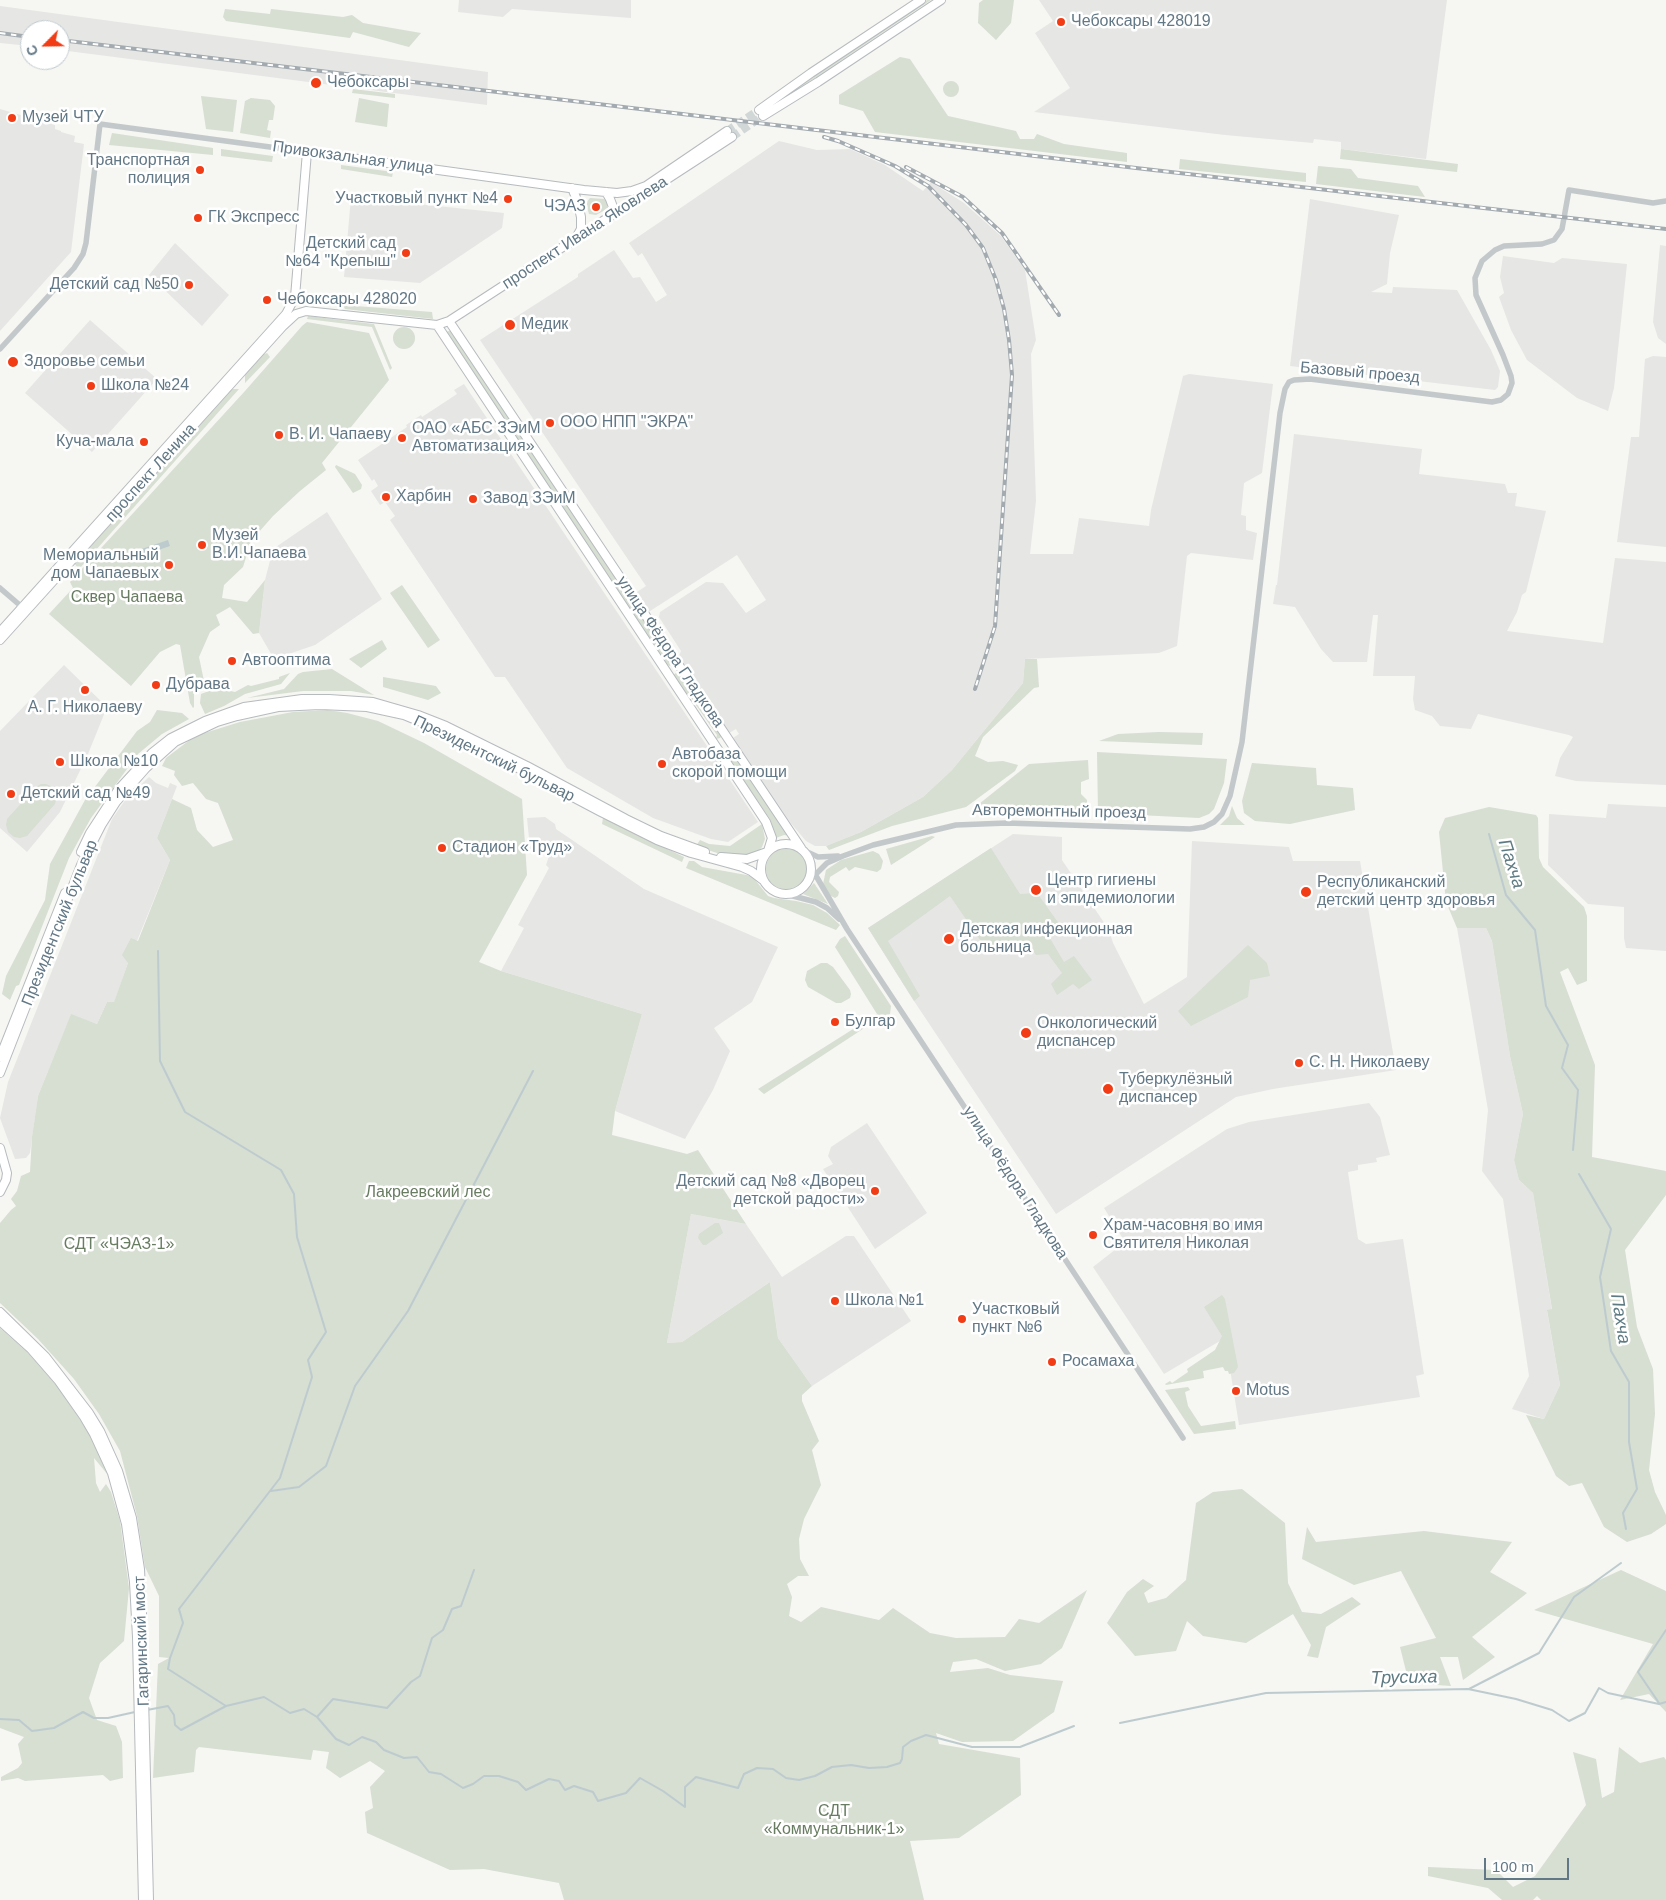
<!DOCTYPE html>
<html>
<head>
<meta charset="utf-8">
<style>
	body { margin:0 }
	#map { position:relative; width:1666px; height:1900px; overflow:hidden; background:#f6f6f2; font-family:Arial,sans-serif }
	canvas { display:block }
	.north { position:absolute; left:20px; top:20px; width:50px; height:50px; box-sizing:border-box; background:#fff; border:1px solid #c0c9cf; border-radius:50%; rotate:247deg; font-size:14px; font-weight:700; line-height:20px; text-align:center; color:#627886 }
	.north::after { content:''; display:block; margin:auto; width:18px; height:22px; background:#f23c15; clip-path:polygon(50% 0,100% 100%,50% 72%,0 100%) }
	.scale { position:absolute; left:1484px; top:1858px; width:85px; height:22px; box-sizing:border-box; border:2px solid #627886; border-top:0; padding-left:6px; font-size:15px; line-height:18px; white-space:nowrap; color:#627886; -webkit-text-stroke:4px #fff; paint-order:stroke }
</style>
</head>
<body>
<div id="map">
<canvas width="1666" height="1900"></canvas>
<div class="north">С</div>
<div class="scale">100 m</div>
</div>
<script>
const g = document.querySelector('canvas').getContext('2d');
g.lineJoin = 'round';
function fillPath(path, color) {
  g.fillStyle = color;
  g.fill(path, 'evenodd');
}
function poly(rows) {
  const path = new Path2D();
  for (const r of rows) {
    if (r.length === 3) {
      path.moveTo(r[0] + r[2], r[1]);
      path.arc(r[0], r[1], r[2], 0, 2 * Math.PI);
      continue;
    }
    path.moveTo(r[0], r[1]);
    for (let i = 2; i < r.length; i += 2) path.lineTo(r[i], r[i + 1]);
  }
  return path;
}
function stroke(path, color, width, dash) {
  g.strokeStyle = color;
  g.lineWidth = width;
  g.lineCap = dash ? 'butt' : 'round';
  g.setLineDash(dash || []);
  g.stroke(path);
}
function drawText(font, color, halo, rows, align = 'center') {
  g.font = font + ' Arial,sans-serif';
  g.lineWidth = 5;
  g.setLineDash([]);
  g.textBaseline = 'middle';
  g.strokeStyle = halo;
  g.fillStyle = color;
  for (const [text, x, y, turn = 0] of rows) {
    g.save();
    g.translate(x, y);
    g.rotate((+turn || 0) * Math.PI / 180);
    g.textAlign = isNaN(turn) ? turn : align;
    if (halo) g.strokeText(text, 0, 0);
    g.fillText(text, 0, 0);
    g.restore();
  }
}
fillPath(poly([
	[459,0,631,0,631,18,512,9,503,17,458,12],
	[1039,0,1447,0,1426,159,1341,149,1341,142,1314,139,1313,143,1225,135,1034,112,1070,88,1035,33,1053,21],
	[0,6,488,72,487,105,60,50,60,30,30,30,30,46,0,43],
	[0,109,55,125,55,129,61,131,61,132,75,136,74,142,84,144,71,252,0,331],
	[779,141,817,150,850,149,885,165,923,191,931,182,964,203,1001,236,1025,270,1036,340,1031,354,1036,501,1030,554,1073,554,1079,518,1149,526,1151,510,1183,376,1189,374,1273,384,1262,473,1244,483,1241,515,1246,516,1246,530,1257,533,1253,560,1191,553,1187,556,1177,646,1159,653,1025,659,1023,683,952,770,923,797,861,832,826,846,815,846,806,841,783,814,733,738,739,734,737,731,736,729,729,733,679,656,681,651,659,617,660,612,706,582,723,583,746,613,766,600,737,555,647,613,634,594,646,586,480,340,578,277,578,274,614,250,633,278,640,277,656,302,667,295,642,253,638,256,629,243],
	[351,197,504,213,502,228,420,283,344,277],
	[1310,199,1399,215,1390,253,1387,284,1371,292,1392,293,1393,287,1457,290,1491,350,1500,371,1498,387,1495,390,1290,366],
	[175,243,229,295,202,326,149,275],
	[1660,245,1666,246,1666,344,1658,338,1653,322],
	[1503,256,1554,263,1562,258,1627,264,1614,388,1608,411,1577,398,1527,360,1511,330,1499,297,1504,293,1500,277],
	[90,320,157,379,92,452,25,393],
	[1653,356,1666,357,1666,547,1617,542,1631,437,1639,437,1645,359],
	[464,384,758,822,728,842,711,839,653,818,567,768,505,677,495,677,390,520,395,516,385,502,380,505,371,491,378,486,374,479,372,481,358,460,407,427,406,425,421,415,422,417,457,394,454,390],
	[1294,434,1422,449,1419,474,1505,484,1508,493,1517,493,1515,506,1546,511,1526,592,1522,595,1517,612,1507,631,1603,643,1615,558,1666,562,1666,785,1576,781,1555,776,1560,758,1573,737,1569,735,1478,714,1471,729,1440,726,1432,716,1415,710,1413,699,1415,676,1373,676,1378,615,1373,615,1367,662,1333,662,1321,649,1295,607,1273,604,1276,585,1277,585],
	[327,512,382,599,315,645,274,659,259,633,265,580,273,549],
	[64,665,107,707,88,754,60,812,27,852,0,828,0,731],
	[149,777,156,783,168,788,170,783,177,786,157,838,170,860,128,963,114,1003,107,1002,97,1024,71,1015,38,1096,30,1153,26,1158,15,1159,0,1118,8,1082,112,819,126,799],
	[1608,804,1666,807,1666,951,1626,948,1624,938,1624,907,1588,904,1548,865,1549,814,1606,818],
	[545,817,555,824,556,829,644,889,778,947,752,1002,714,1028,730,1051,713,1090,685,1139,615,1111,642,1014,501,971,524,928,518,925,549,868,546,865,550,853,530,849,527,818],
	[1013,834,1062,837,1062,860,1109,930,1113,943,1144,1004,1187,977,1192,841,1289,847,1293,861,1360,861,1396,1070,1273,1089,1236,1097,1056,1214,914,1001,868,928],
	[1457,928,1486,928,1492,941,1510,1056,1523,1114,1514,1160,1519,1180,1533,1193,1552,1310,1547,1311,1560,1385,1544,1419,1512,1409,1529,1376,1503,1199,1482,1171,1488,1110],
	[1369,1103,1380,1117,1390,1155,1376,1158,1377,1162,1358,1165,1358,1170,1348,1172,1358,1239,1366,1244,1403,1239,1424,1374,1416,1376,1420,1397,1239,1425,1225,1338,1164,1374,1093,1267,1125,1242,1104,1208,1227,1129,1249,1122],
	[867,1123,927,1213,875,1249,823,1169,833,1164,828,1156,831,1147],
	[691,1214,746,1224,782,1277,846,1236,854,1236,911,1321,812,1386,778,1338,770,1282,682,1342,667,1343]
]), '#e6e7e5');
fillPath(poly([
	[927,0,931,0,761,114,760,112],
	[983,0,1014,0,1011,23,996,40,978,23,979,3],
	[225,9,270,14,271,9,343,17,352,15,363,23,421,33,409,47,353,32,350,38,226,21,223,17],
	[900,57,910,59,948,116,1016,131,1020,139,1034,139,1037,134,1064,144,1127,153,1127,162,875,132,863,111,839,104,839,95],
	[951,89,8],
	[353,89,395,94,395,98,352,93],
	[201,96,237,100,233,132,206,129],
	[251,98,270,100,275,106,273,120,269,120,267,130,271,131,270,138,240,133,245,101],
	[359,98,389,104,387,127,355,122],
	[112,133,213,148,213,155,109,145],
	[221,149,273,156,272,162,221,156],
	[1341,149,1458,164,1457,172,1340,159],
	[1180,159,1306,173,1306,182,1179,169],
	[341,165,393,172,392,177,341,169],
	[1318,166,1351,169,1358,178,1418,186,1425,197,1316,184],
	[590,198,604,199,607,202,607,209,596,215,589,214,586,203],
	[343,305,432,312,433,319,345,309],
	[308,316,374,324,392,368,390,370,372,327,307,319],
	[307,322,369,333,389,380,322,463,326,470,300,491,273,516,251,541,243,567,224,585,222,598,247,602,265,580,259,633,253,634,230,607,216,615,220,625,210,632,199,657,204,681,194,693,194,707,193,708,190,703,180,645,176,644,160,652,131,686,49,614,73,588,70,582,245,391,302,326],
	[404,338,11],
	[452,330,674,661,670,666,665,664,446,332],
	[267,353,270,357,245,383,245,371,259,356],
	[232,389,239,389,79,569,74,563],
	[336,465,355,474,362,485,361,489,353,493,335,467],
	[402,585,440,640,428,648,390,593],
	[382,640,387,649,361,668,349,659],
	[1025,659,1037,659,1039,687,1034,688,983,737,975,756,988,762,1003,761,1018,765,1015,771,966,807,892,826,829,850,826,846,861,832,923,797,952,770,1023,683],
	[332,669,374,695,351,691,303,691,247,698,284,689,298,674,303,672],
	[679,671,722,736,720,738,716,739,717,735,691,698,687,698,673,675],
	[290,673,281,684,245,694,224,706,205,714,200,703,201,694,217,688,235,692,248,685,251,686,279,679,279,677],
	[383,677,436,686,441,693,428,700,383,687],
	[157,710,182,713,189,719,162,734,138,754,91,818,69,858,19,985,16,986,10,1000,2,994,6,976,45,900,50,864,85,800,137,731,150,722],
	[328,710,347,713,378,721,424,743,522,799,527,875,479,962,501,971,642,1014,615,1111,612,1135,687,1154,698,1150,746,1224,691,1214,667,1343,682,1342,770,1282,778,1338,812,1386,802,1395,802,1401,819,1441,812,1450,821,1485,804,1519,799,1539,800,1559,809,1576,798,1576,787,1584,792,1597,789,1616,801,1622,821,1607,879,1620,893,1608,930,1633,956,1638,1005,1637,1019,1619,1039,1623,1087,1590,1062,1648,1041,1664,1005,1671,976,1659,953,1662,950,1672,988,1668,1010,1675,1063,1681,1054,1712,1013,1741,962,1742,936,1733,939,1744,1020,1758,1021,1795,959,1838,910,1841,924,1900,564,1900,559,1883,484,1869,450,1870,367,1833,365,1812,373,1808,370,1787,385,1771,370,1761,340,1778,326,1768,329,1752,313,1750,311,1760,199,1747,196,1750,194,1772,153,1778,158,1664,169,1658,159,1657,159,1596,145,1567,137,1516,120,1451,99,1414,74,1379,38,1339,0,1303,0,1223,11,1210,16,1206,11,1199,17,1191,21,1176,30,1172,32,1137,38,1096,71,1014,97,1024,107,1002,114,1002,128,963,122,955,131,938,138,941,170,860,157,838,172,799,191,808,197,830,213,847,233,840,218,803,206,799,193,783,182,786,174,775,175,771,162,766,166,758,195,736,240,722,293,712],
	[1159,732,1203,733,1202,745,1099,741,1118,734],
	[731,749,791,836,784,835,773,839,774,831,770,819,727,756,727,751],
	[1097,752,1227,759,1224,783,1214,809,1209,814,1199,818,1098,813],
	[1088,760,1089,779,1081,782,1081,794,1087,800,1087,812,974,808,1029,764],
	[1252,763,1316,768,1317,785,1353,788,1355,810,1290,824,1255,821,1244,813,1242,801],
	[41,784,46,784,53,787,57,797,55,804,27,836,20,838,14,837,8,832,6,825,7,819,36,787],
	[1232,806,1237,818,1245,825,1220,825,1229,816],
	[1489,807,1536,815,1538,818,1539,858,1543,867,1584,907,1587,916,1587,981,1577,985,1568,968,1560,972,1595,1065,1592,1157,1666,1171,1666,1195,1625,1250,1637,1327,1653,1369,1655,1414,1649,1470,1655,1492,1666,1515,1666,1524,1651,1534,1627,1542,1604,1527,1582,1483,1569,1486,1556,1476,1526,1415,1544,1419,1560,1385,1547,1310,1552,1309,1533,1193,1519,1180,1514,1160,1523,1114,1510,1056,1492,941,1486,928,1457,928,1446,902,1439,832,1445,818],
	[603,818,684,857,682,862,602,824],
	[762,824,765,839,762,847,758,852,745,857,726,856,696,846,700,840,709,844,730,846],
	[932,836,935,837,891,865,886,849],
	[991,848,1020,894,1037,893,1060,925,1048,935,1064,962,1074,956,1092,980,1079,989,1073,984,1057,995,1051,984,1062,973,1048,954,1036,955,1027,942,987,950,950,896,888,941,920,996,914,1001,868,928],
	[787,869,21],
	[873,851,879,854,883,861,881,869,877,872,855,867,849,871,846,867,830,877,829,882,839,892,838,896,835,898,829,895,823,884,826,870,841,860],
	[689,861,694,861,702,867,752,876,768,896,774,898,796,901,813,905,827,913,840,925,836,930,686,868],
	[814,883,828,904,803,894],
	[845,936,891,1006,890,1014,883,1019,881,1017,764,1094,758,1089,877,1014,835,947,840,939],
	[1248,945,1267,963,1270,976,1250,980,1248,997,1191,1026,1178,1011],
	[821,963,827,963,833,967,850,990,851,994,850,998,841,1003,836,1003,808,987,805,980,807,971],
	[715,1223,719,1223,723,1233,706,1245,703,1245,698,1238,699,1234],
	[1222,1295,1225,1299,1238,1367,1234,1373,1229,1374,1228,1371,1225,1371,1223,1367,1203,1371,1204,1378,1166,1385,1165,1384,1170,1381,1172,1383,1188,1372,1187,1369,1215,1350,1222,1336,1204,1307],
	[0,1328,28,1353,57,1386,91,1436,108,1475,94,1458,96,1483,100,1492,106,1484,111,1492,120,1521,129,1588,124,1641,100,1663,89,1698,97,1720,116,1726,122,1742,123,1778,110,1781,103,1775,25,1781,18,1778,1,1781,1,1777,18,1768,22,1763,18,1744,24,1737,0,1728],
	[1188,1387,1190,1390,1185,1392,1188,1406,1201,1426,1235,1421,1236,1429,1194,1434,1165,1390],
	[1242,1489,1285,1523,1288,1583,1302,1612,1321,1614,1352,1597,1361,1604,1326,1627,1318,1658,1307,1656,1311,1645,1293,1614,1246,1643,1203,1636,1187,1621,1176,1651,1135,1656,1107,1623,1127,1592,1143,1579,1154,1586,1144,1593,1148,1603,1166,1598,1186,1580,1196,1503,1213,1492],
	[1307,1527,1316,1542,1424,1531,1512,1542,1490,1572,1527,1593,1472,1637,1495,1657,1463,1680,1458,1657,1440,1657,1451,1686,1409,1683,1400,1647,1436,1638,1401,1571,1354,1585,1302,1559],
	[1621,1570,1666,1591,1666,1712,1649,1694,1620,1700,1653,1644,1534,1610],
	[1619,1747,1640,1763,1664,1757,1666,1760,1666,1900,1541,1900,1537,1896,1533,1900,1502,1900,1488,1888,1428,1876,1428,1867,1496,1870,1513,1887,1535,1876,1586,1805,1573,1752,1596,1759,1602,1798,1614,1792]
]), '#d7ded2');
fillPath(poly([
	[168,540,170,546,132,559,130,553]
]), '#bdcbcf');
stroke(poly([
	[1489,834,1506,895,1535,930,1546,1006,1568,1045,1562,1068,1578,1090,1573,1150],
	[158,951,160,1061,185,1112,281,1170,294,1194,297,1237,326,1332,308,1360,312,1377,280,1478,179,1609,183,1623,170,1658,168,1669,226,1706],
	[1579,1174,1611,1229,1600,1277,1611,1351,1629,1382,1629,1442,1637,1489,1623,1513,1626,1529],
	[271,1491,299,1487,326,1466,355,1386,408,1311,533,1071],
	[1469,1689,1539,1653,1574,1597,1621,1563],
	[1659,1703,1638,1672,1666,1630],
	[147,1710,168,1706,174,1715,175,1725,181,1730,226,1706,264,1697,290,1713,304,1709,317,1717,336,1739,349,1745,362,1737,376,1742,384,1750,404,1758,417,1757,429,1772,441,1774,463,1788,473,1784,484,1776,499,1776,518,1782,526,1790,549,1779,559,1781,565,1790,574,1786,593,1792,598,1801,626,1793,640,1778,663,1791,685,1807,685,1787,696,1777,738,1788,744,1774,757,1768,773,1769,786,1778,799,1780,815,1776,832,1767,851,1765,869,1768,887,1767,900,1763,902,1759,903,1747,911,1741,926,1735,972,1747,1020,1747,1074,1726],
	[317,1717,333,1699,387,1708,411,1682,420,1676,432,1638,443,1630,452,1609,461,1606,474,1570],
	[0,1719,19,1720,32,1731,54,1728,83,1712,94,1718,108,1718,135,1712],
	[1120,1723,1266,1693,1468,1689,1516,1699,1552,1710,1569,1721,1585,1713,1599,1688,1608,1693,1659,1704,1666,1702]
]), '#bdcbcf', 2);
stroke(poly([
	[727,131,759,110],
	[732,137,763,116]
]), '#d1d6d7', 8, [8, 4]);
const major = poly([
	[759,110,811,73,921,0],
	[763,116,818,82,941,0],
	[572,188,577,200,581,217,581,229,576,238],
	[606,192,610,199,613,207,608,218],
	[449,321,801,848],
	[437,325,766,822,772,838,768,851],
	[0,632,286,314,295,297,307,152,584,190,617,193,632,191,646,186,727,131],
	[0,640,283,326,296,314,306,311,437,325,449,321,732,137],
	[786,869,25],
	[81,852,90,833,118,790,152,753,171,738,205,721,244,707,302,699,329,699,373,702,418,715,446,726,527,766,626,819,661,836,705,852],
	[721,857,747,859,767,852],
	[0,1057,65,893],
	[0,1073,81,865,102,824,116,802,146,768,175,742,217,722,237,716,278,707,320,705,367,707,404,715,443,731,497,757,601,812,657,840,691,853,742,867,751,871,763,880],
	[0,1148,7,1173,6,1180,0,1192],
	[0,1312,45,1356,89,1413,100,1431,118,1471,132,1518,140,1569,142,1614,149,1900],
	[0,1321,31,1349,58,1380,84,1417,94,1434,112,1473,126,1524,134,1582,137,1637,143,1900]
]);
stroke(major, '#b6bbbe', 10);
stroke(poly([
	[0,349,74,268,83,254,86,243,100,124,307,152],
	[0,588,22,607],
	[803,850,818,857,838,856],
	[812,869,847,929,1183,1438],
	[810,880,827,863,843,856,873,845,956,825,1007,823,1190,829,1204,827,1214,822,1222,814,1230,796,1242,742,1280,413,1285,389,1289,382,1294,380,1310,379,1492,402,1501,400,1508,394,1512,383,1511,376,1503,355,1476,295,1475,278,1482,261,1495,250,1504,246,1542,244,1554,240,1562,229,1569,190,1653,203,1666,201],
	[789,895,816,902,827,908,839,919]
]), '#c3c8cb', 5.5);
stroke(major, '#fff', 8);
const rail = poly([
	[0,33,30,37],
	[60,40,1136,168,1666,229],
	[824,137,838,141,895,166,928,186,966,225,983,248,996,280,1004,309,1009,340,1012,375,995,626,975,689],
	[906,167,963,197,1002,233,1059,315]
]);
stroke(rail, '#a3abb0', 4);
stroke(rail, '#fff', 2, [5.5]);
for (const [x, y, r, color] of [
	[1061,22,5,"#f23c15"],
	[316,83,6,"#f23c15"],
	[12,118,5,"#f23c15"],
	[200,170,5,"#f23c15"],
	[508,199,5,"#f23c15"],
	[596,207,5,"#f23c15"],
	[198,218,5,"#f23c15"],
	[406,253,5,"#f23c15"],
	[189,285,5,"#f23c15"],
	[267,300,5,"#f23c15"],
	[510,325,6,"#f23c15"],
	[13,362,6,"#f23c15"],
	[91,386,5,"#f23c15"],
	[550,423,5,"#f23c15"],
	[279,435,5,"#f23c15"],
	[402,438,5,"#f23c15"],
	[144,442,5,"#f23c15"],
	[386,497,5,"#f23c15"],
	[473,499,5,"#f23c15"],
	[202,545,5,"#f23c15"],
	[169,565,5,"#f23c15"],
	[232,661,5,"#f23c15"],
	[156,685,5,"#f23c15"],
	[85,690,5,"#f23c15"],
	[60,762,5,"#f23c15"],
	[662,764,5,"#f23c15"],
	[11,794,5,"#f23c15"],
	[442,848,5,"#f23c15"],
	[1036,890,6,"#f23c15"],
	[1306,892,6,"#f23c15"],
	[949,939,6,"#f23c15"],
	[835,1022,5,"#f23c15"],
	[1026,1033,6,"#f23c15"],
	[1299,1063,5,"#f23c15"],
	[1108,1089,6,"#f23c15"],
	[875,1191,5,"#f23c15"],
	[1093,1235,5,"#f23c15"],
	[835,1301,5,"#f23c15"],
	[962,1319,5,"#f23c15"],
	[1052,1362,5,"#f23c15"],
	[1236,1391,5,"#f23c15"]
]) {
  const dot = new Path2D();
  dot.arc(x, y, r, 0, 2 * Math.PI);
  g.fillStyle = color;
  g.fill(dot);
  stroke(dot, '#fff', 2);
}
drawText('16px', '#627886', '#fff', [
	["Чебоксары 428019",1071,22],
	["Чебоксары",327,83],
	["Музей ЧТУ",22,118],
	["Транспортная",190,161,"right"],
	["полиция",190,179,"right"],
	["Участковый пункт №4",498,199,"right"],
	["ЧЭАЗ",586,207,"right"],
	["ГК Экспресс",208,218],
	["Детский сад",396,244,"right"],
	["№64 \"Крепыш\"",396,262,"right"],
	["Детский сад №50",179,285,"right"],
	["Чебоксары 428020",277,300],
	["Медик",521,325],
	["Здоровье семьи",24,362],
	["Школа №24",101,386],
	["ООО НПП \"ЭКРА\"",560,423],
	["ОАО «АБС ЗЭиМ",412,429],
	["Автоматизация»",412,447],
	["В. И. Чапаеву",289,435],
	["Куча-мала",134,442,"right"],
	["Харбин",396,497],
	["Завод ЗЭиМ",483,499],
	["Музей",212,536],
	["В.И.Чапаева",212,554],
	["Мемориальный",159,556,"right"],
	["дом Чапаевых",159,574,"right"],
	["Автооптима",242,661],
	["Дубрава",166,685],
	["А. Г. Николаеву",85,708,"center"],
	["Автобаза",672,755],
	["скорой помощи",672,773],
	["Школа №10",70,762],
	["Детский сад №49",21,794],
	["Стадион «Труд»",452,848],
	["Центр гигиены",1047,881],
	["и эпидемиологии",1047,899],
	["Республиканский",1317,883],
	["детский центр здоровья",1317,901],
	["Детская инфекционная",960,930],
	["больница",960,948],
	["Булгар",845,1022],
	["Онкологический",1037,1024],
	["диспансер",1037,1042],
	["С. Н. Николаеву",1309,1063],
	["Туберкулёзный",1119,1080],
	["диспансер",1119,1098],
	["Детский сад №8 «Дворец",865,1182,"right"],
	["детской радости»",865,1200,"right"],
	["Храм-часовня во имя",1103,1226],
	["Святителя Николая",1103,1244],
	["Школа №1",845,1301],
	["Участковый",972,1310],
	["пункт №6",972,1328],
	["Росамаха",1062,1362],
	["Motus",1246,1391]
], 'left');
drawText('16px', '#627886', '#fff', [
	["Привокзальная улица",353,158,8],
	["проспект Ивана Яковлева",585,233,-33],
	["Базовый проезд",1360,373,5],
	["проспект Ленина",151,473,-48],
	["улица Фёдора Гладкова",670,652,56],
	["Президентский бульвар",494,759,26],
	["Авторемонтный проезд",1059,812,1],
	["Президентский бульвар",60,923,-68],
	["улица Фёдора Гладкова",1015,1183,57],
	["Гагаринский мост",142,1641,-92]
]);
drawText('16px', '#687c61', '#fff', [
	["Сквер Чапаева",127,598],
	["Лакреевский лес",428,1193],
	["СДТ «ЧЭАЗ-1»",119,1245],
	["СДТ",834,1812],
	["«Коммунальник-1»",834,1830]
]);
drawText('italic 18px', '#5e7b83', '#fff', [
	["Пахча",1511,864,72],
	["Пахча",1620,1319,81],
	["Трусиха",1404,1678,-1]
]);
</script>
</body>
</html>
